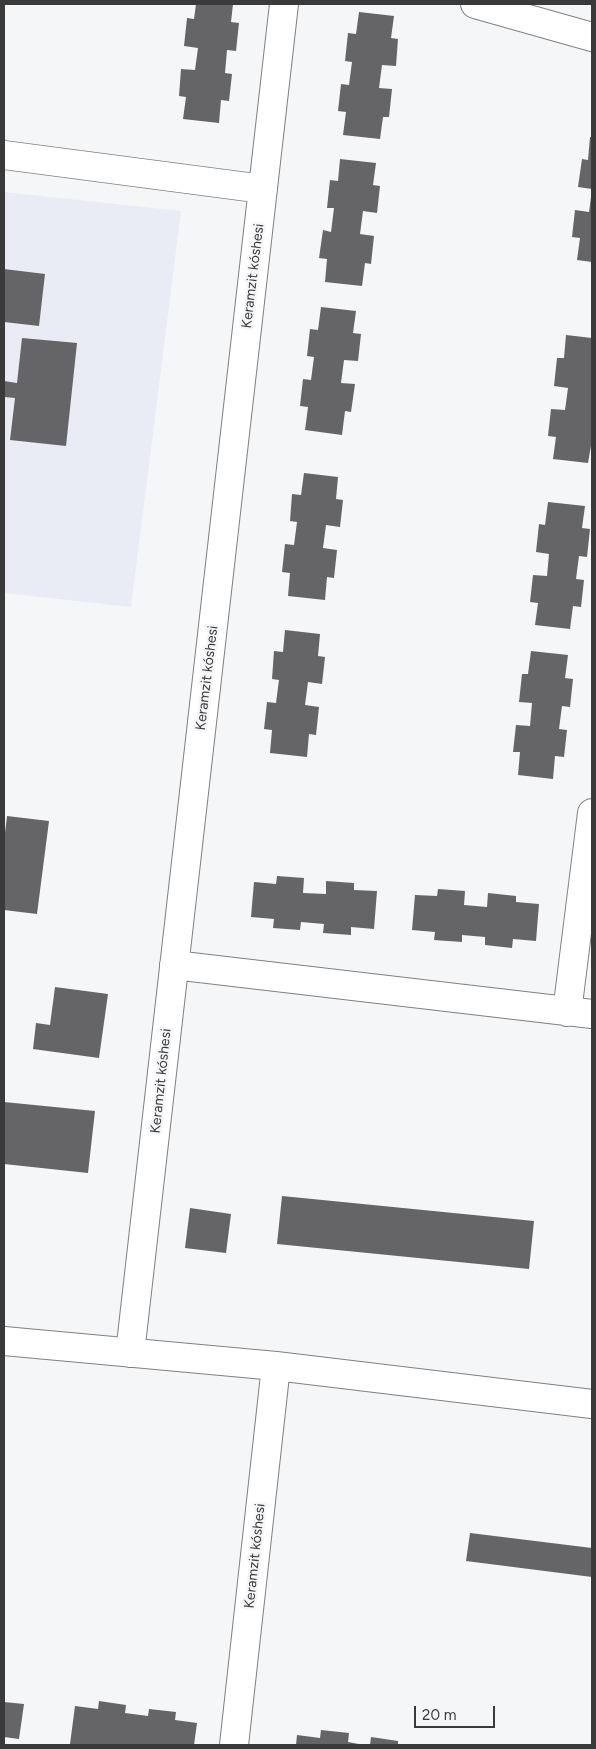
<!DOCTYPE html>
<html>
<head>
<meta charset="utf-8">
<style>
	body { margin:0 }
	#map { position:relative; width:596px; height:1749px; overflow:hidden; background:#f5f6f8; font-family:Figtree,sans-serif }
	canvas { display:block }
	.frame { position:absolute; inset:0; border:5px solid #3a3a3b; pointer-events:none }
	.scale { position:absolute; left:414px; top:1706px; width:81px; height:22px; box-sizing:border-box; border:2px solid #3a3a3b; border-top:0; padding-left:6px; font-size:15px; line-height:18px; white-space:nowrap; color:#3a3a3b; -webkit-text-stroke:4px #f5f6f8; paint-order:stroke }
</style>
</head>
<body>
<div id="map">
<canvas width="596" height="1749"></canvas>
<div class="frame"></div>
<div class="scale">20 m</div>
</div>
<script>
const g = document.querySelector('canvas').getContext('2d');
g.lineJoin = 'round';
function fillPath(path, color) {
  g.fillStyle = color;
  g.fill(path, 'evenodd');
}
function poly(rows) {
  const path = new Path2D();
  for (const r of rows) {
    path.moveTo(r[0], r[1]);
    for (let i = 2; i < r.length; i += 2) path.lineTo(r[i], r[i + 1]);
  }
  return path;
}
function stroke(path, color, width, dash) {
  g.strokeStyle = color;
  g.lineWidth = width;
  g.lineCap = dash ? 'butt' : 'round';
  g.setLineDash(dash || []);
  g.stroke(path);
}
function drawText(font, color, halo, rows, align = 'center') {
  g.font = font + ' Figtree,sans-serif';
  g.lineWidth = 5;
  g.setLineDash([]);
  g.textBaseline = 'middle';
  g.strokeStyle = halo;
  g.fillStyle = color;
  for (const [text, x, y, turn = 0] of rows) {
    g.save();
    g.translate(x, y);
    g.rotate((+turn || 0) * Math.PI / 180);
    g.textAlign = isNaN(turn) ? turn : align;
    if (halo) g.strokeText(text, 0, 0);
    g.fillText(text, 0, 0);
    g.restore();
  }
}
fillPath(poly([
	[4,192,181,211,131,607,4,593]
]), '#e9ecf5');
fillPath(poly([
	[196,4,233,4,231,22,239,23,236,51,227,50,225,73,232,74,229,101,221,100,219,123,183,119,186,97,179,96,181,69,195,70,198,48,184,46,187,18,194,19],
	[359,12,394,16,391,38,398,39,396,66,382,65,379,88,392,89,389,117,383,117,380,139,343,135,346,112,338,111,341,84,349,85,352,62,345,61,348,33,356,34],
	[590,137,592,137,592,189,578,187,582,159,588,160],
	[340,159,376,163,373,185,380,186,377,213,363,211,360,234,374,236,371,264,365,263,362,286,325,282,327,259,319,258,323,230,331,232,334,208,327,208,330,180,338,181],
	[591,197,592,197,592,262,577,260,580,238,572,237,575,210,589,212],
	[4,269,45,274,39,326,4,322],
	[321,307,356,311,353,333,361,334,358,361,344,360,341,383,355,384,351,412,345,411,342,435,305,430,308,407,300,406,303,379,311,380,314,357,307,356,310,329,318,330],
	[566,335,592,338,592,440,588,463,553,459,556,437,548,436,551,409,565,410,568,388,554,386,557,358,564,358],
	[22,338,77,343,66,446,10,440,15,398,4,397,4,381,17,383],
	[304,473,338,477,336,499,343,500,340,527,326,525,323,548,337,550,334,578,327,577,325,600,288,596,290,573,282,572,285,544,294,545,297,522,290,521,292,494,301,495],
	[548,502,585,506,582,528,590,529,587,557,579,556,576,579,584,580,581,607,573,606,570,629,535,625,538,603,530,602,533,575,547,576,549,554,536,552,539,524,545,525],
	[285,630,320,634,318,656,325,657,322,684,308,682,305,705,319,707,316,735,309,734,307,757,270,753,272,730,264,729,267,702,276,703,279,680,272,679,274,651,283,652],
	[531,651,568,655,565,678,573,679,570,707,562,706,559,729,567,730,564,757,555,756,553,779,518,775,520,752,513,752,516,725,530,726,532,703,519,702,522,674,528,674],
	[7,816,49,821,37,914,4,910,4,841],
	[277,876,304,878,303,893,326,894,326,881,354,883,354,890,377,891,374,929,351,927,351,935,323,933,324,924,301,922,300,930,273,928,274,919,251,917,254,882,276,884],
	[438,889,465,891,464,905,487,907,488,893,516,896,516,902,539,904,536,941,513,939,512,948,485,945,485,937,462,935,462,942,434,940,435,932,412,930,415,895,437,896],
	[55,987,108,994,99,1058,33,1049,36,1023,50,1025],
	[4,1102,95,1111,88,1173,4,1164],
	[282,1196,534,1221,529,1269,277,1244],
	[190,1208,231,1214,226,1253,185,1248],
	[470,1533,592,1548,592,1577,466,1561],
	[99,1701,126,1705,125,1713,148,1716,149,1709,176,1712,175,1720,197,1723,194,1745,70,1744,75,1706,98,1709],
	[4,1702,24,1704,19,1739,4,1737],
	[321,1730,349,1733,348,1742,364,1745,296,1745,297,1735,320,1738],
	[371,1737,398,1741,398,1745,370,1745]
]), '#656567');
const minor = poly([
	[475,4,592,37],
	[4,155,263,189],
	[174,965,592,1014],
	[567,1012,592,813],
	[4,1341,276,1366,592,1404],
	[130,1353,284,4],
	[234,1745,276,1366]
]);
stroke(minor, '#808082', 30);
stroke(minor, '#fff', 28);
drawText('14px', '#3a3a3b', '#f5f6f8', [
	["Keramzit kóshesi",253,276,-83],
	["Keramzit kóshesi",207,678,-83],
	["Keramzit kóshesi",161,1081,-84],
	["Keramzit kóshesi",255,1556,-84]
]);
</script>
</body>
</html>
